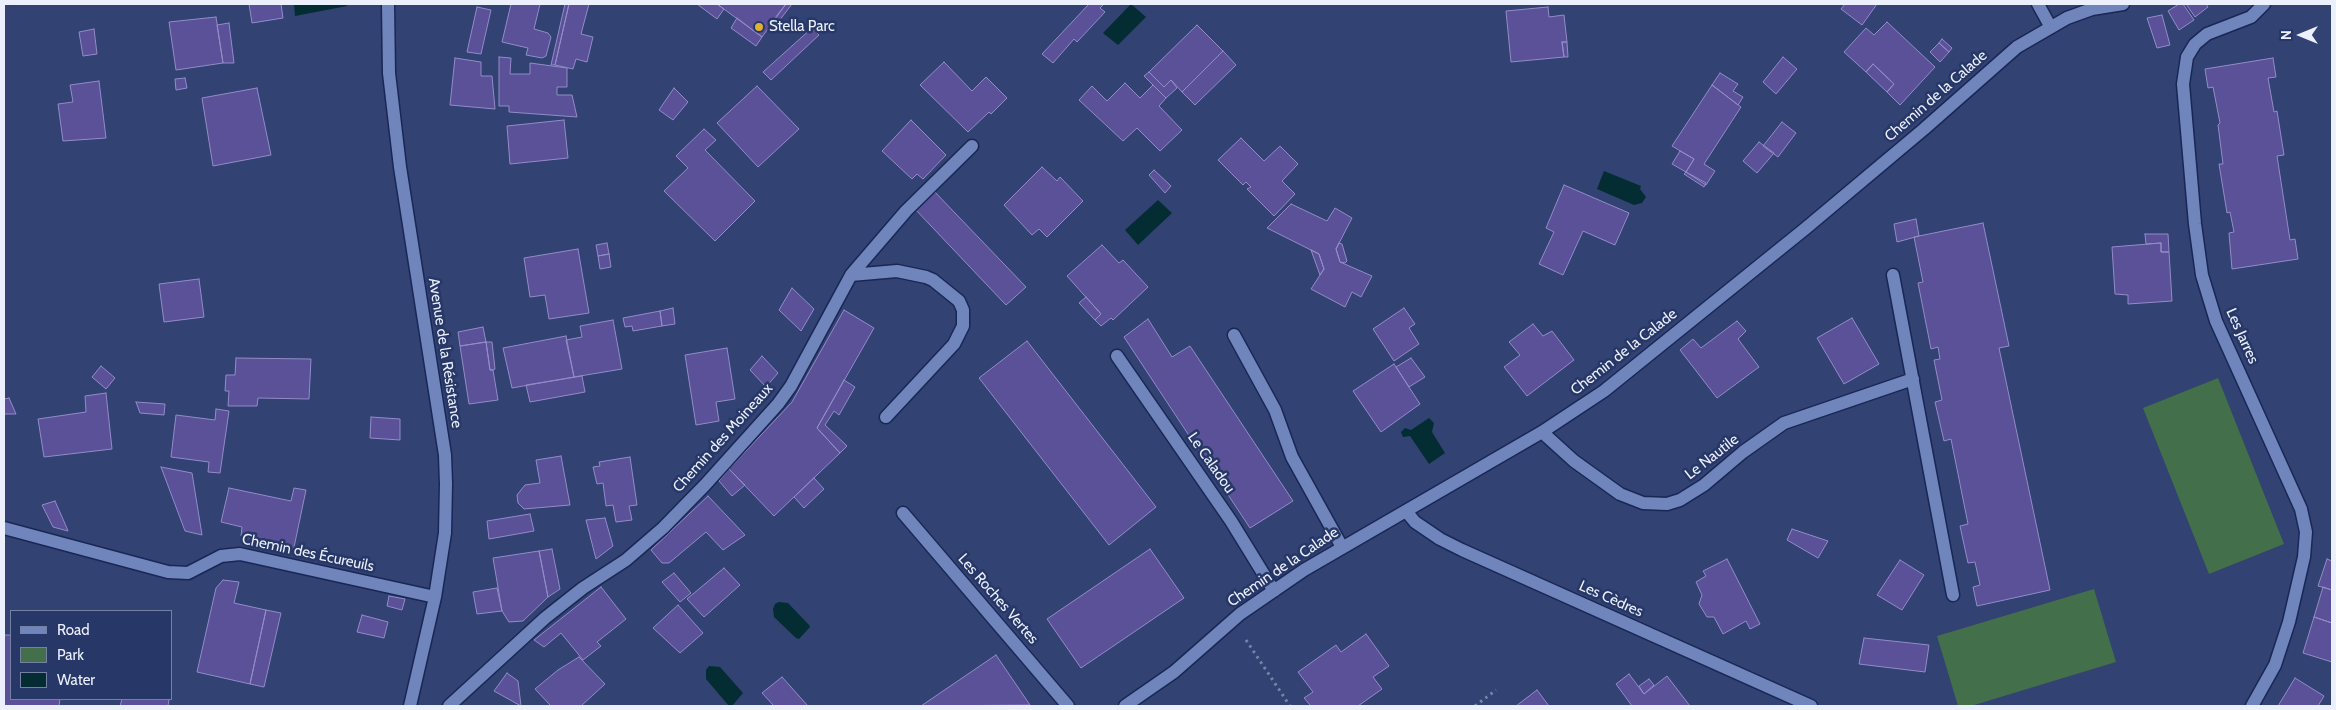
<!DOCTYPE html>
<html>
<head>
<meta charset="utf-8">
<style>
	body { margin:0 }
	#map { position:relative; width:2336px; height:710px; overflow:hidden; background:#314273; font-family:Cabin,sans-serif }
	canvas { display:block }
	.frame { position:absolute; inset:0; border:5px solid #ebf0fc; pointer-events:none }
	.legend { position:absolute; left:10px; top:610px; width:162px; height:90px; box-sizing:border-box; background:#273767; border:1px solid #7581a3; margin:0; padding:6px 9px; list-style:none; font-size:15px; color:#ebf0fc }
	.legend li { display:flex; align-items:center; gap:10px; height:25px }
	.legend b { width:25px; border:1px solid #7581a3 }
	.north { position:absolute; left:2276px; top:10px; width:50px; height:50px; -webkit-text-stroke:4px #273767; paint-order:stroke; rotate:270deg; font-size:14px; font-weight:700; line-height:20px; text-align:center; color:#ebf0fc }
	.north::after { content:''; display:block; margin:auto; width:18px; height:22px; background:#ebf0fc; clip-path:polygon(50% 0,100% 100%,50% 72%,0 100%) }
</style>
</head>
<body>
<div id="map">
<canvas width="2336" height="710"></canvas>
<div class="frame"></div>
<ul class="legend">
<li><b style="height:6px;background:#7085bb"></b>Road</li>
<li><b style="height:14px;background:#436f4a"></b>Park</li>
<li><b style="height:14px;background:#032d32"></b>Water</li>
</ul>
<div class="north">N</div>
</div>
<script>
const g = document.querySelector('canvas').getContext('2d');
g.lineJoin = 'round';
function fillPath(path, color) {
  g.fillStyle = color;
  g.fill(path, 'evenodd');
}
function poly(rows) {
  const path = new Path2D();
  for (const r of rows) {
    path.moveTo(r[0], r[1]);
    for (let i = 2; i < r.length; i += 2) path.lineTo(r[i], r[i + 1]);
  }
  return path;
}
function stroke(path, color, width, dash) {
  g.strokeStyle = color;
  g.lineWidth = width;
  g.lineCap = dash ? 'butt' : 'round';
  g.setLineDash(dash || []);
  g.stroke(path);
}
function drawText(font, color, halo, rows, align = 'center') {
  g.font = font + ' Cabin,sans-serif';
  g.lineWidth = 5;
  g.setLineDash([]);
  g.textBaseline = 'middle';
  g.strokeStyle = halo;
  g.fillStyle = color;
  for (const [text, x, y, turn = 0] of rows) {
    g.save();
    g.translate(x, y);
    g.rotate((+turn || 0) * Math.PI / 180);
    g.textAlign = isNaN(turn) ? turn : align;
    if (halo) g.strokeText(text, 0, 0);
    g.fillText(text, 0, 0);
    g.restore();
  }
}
fillPath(poly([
	[2218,378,2284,544,2209,574,2143,408],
	[2094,589,2116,662,1971,706,1958,706,1937,636]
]), '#436f4a');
fillPath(poly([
	[294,4,346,4,347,6,295,16],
	[1131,4,1146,17,1118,45,1103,33],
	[1604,171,1641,186,1640,189,1646,197,1642,203,1634,205,1597,189],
	[1158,200,1172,213,1138,245,1125,230],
	[1429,418,1434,423,1432,432,1445,453,1429,464,1410,436,1403,437,1401,432,1405,428,1411,430],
	[779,602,788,603,809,625,810,627,799,639,796,638,774,617,773,609,775,604],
	[709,666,720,667,743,693,732,706,729,706,706,679,706,670]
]), '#032d32');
const building = poly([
	[249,4,281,4,283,18,252,23,249,4],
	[511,4,540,4,534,29,548,33,551,37,546,56,542,58,526,55,528,48,502,42,511,4],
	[565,4,569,4,555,65,551,65,565,4],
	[569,4,589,4,581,34,593,37,587,62,576,59,573,69,555,65,569,4],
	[697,4,717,4,724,9,717,19,697,4],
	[717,4,786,4,762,37,717,4],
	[786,4,792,4,779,21,775,18,786,4],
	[1089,4,1104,4,1100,8,1105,12,1077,42,1074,39,1053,63,1042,54,1089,4],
	[1845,4,1877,4,1862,25,1841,9,1845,4],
	[2179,4,2183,4,2194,20,2179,30,2168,11,2179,4],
	[2186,4,2206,4,2208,7,2195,17,2186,4],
	[477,7,491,10,481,54,467,52,477,7],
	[1548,7,1549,17,1564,15,1567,42,1562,42,1564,57,1511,62,1506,11,1548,7],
	[2162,15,2170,45,2157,48,2147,18,2162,15],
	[216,17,223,63,176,70,169,22,216,17],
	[737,18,762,37,756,46,731,28,737,18],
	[1887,22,1935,67,1900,105,1887,92,1894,84,1873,64,1866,72,1844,52,1866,28,1874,35,1887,22],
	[229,23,234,63,223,63,217,25,229,23],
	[1197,25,1223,51,1182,92,1171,80,1164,87,1149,72,1197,25],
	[812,28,819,35,771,80,763,72,812,28],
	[94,29,97,54,83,56,79,32,94,29],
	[1942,39,1952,48,1949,52,1939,43,1942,39],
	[1562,42,1567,42,1568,57,1564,57,1562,42],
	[1939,43,1949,52,1940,62,1930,52,1939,43],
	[1223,51,1236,65,1195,105,1182,92,1223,51],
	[499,57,511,58,510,74,530,74,530,63,567,68,567,87,557,87,557,95,572,95,577,117,509,112,509,106,499,106,499,57],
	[1783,57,1797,69,1776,94,1763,82,1783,57],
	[455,58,481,62,481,76,492,76,495,109,450,105,455,58],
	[2273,58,2276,77,2268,78,2274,112,2277,111,2284,155,2277,156,2290,240,2295,239,2298,259,2232,269,2229,233,2234,232,2230,212,2227,213,2219,164,2223,164,2218,125,2220,123,2213,87,2208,88,2205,69,2273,58],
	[944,62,972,91,986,77,1007,98,991,114,989,112,968,132,920,85,944,62],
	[1873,64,1894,84,1887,92,1866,72,1873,64],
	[1149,72,1164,87,1171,80,1177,88,1166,98,1144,76,1149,72],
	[1720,73,1738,84,1733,91,1743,97,1738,105,1712,85,1720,73],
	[185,78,187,88,176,90,175,79,185,78],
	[99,81,106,138,63,141,58,104,73,102,70,85,99,81],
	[1125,83,1140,98,1153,85,1166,98,1159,106,1182,130,1160,151,1137,128,1123,141,1079,100,1092,86,1107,101,1125,83],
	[1712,85,1741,107,1704,164,1715,171,1706,185,1686,172,1694,159,1672,146,1712,85],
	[757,86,799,129,758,167,717,123,757,86],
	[257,88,271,155,213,166,202,98,257,88],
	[674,88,688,102,673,120,659,110,674,88],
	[564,120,568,158,510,164,507,126,564,120],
	[911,120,946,155,923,179,917,174,912,179,882,151,911,120],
	[1782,122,1796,133,1778,157,1763,146,1782,122],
	[704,129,716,140,705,150,755,201,715,241,664,191,688,168,676,156,704,129],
	[1241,138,1264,161,1280,146,1298,164,1282,181,1295,194,1274,216,1247,189,1251,187,1246,182,1243,185,1218,160,1241,138],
	[1759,142,1774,153,1757,173,1743,161,1759,142],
	[1680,151,1694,159,1686,172,1672,164,1680,151],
	[1042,167,1057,181,1060,177,1083,201,1047,237,1039,229,1032,235,1004,205,1042,167],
	[1154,170,1171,186,1165,193,1149,175,1154,170],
	[1686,172,1706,183,1704,187,1684,174,1686,172],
	[1564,185,1629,213,1615,245,1583,231,1563,275,1539,264,1554,232,1546,228,1564,185],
	[932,189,1026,287,1006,305,914,208,932,189],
	[1291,204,1327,221,1335,208,1352,218,1336,249,1340,262,1372,276,1361,297,1352,292,1345,307,1311,289,1324,269,1319,254,1267,228,1291,204],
	[1916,219,1919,236,1897,242,1894,224,1916,219],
	[1983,223,2009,346,1999,348,2050,590,1977,606,1973,587,1980,585,1975,562,1968,563,1960,526,1968,524,1951,439,1944,441,1935,402,1942,400,1934,360,1940,359,1938,347,1931,349,1918,283,1923,282,1914,237,1983,223],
	[2145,234,2168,234,2169,252,2161,252,2161,243,2146,244,2145,234],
	[607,243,609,254,598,256,596,245,607,243],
	[1339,243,1342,244,1347,261,1345,263,1340,262,1336,249,1339,243],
	[2161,243,2161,252,2169,252,2172,301,2128,304,2128,295,2115,294,2112,247,2161,243],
	[1102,245,1119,263,1123,260,1148,287,1113,320,1111,318,1101,326,1095,320,1101,314,1067,276,1102,245],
	[578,249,589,313,549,319,545,295,530,297,524,258,578,249],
	[1311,250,1319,254,1324,269,1320,275,1311,250],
	[609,254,611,267,600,269,598,256,609,254],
	[199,279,204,317,164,322,159,284,199,279],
	[792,288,814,309,801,331,779,310,792,288],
	[1086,297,1101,314,1095,320,1079,303,1086,297],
	[673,308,675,324,662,326,660,311,673,308],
	[1404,308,1415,324,1409,328,1419,344,1394,361,1373,329,1404,308],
	[844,310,874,328,817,428,840,453,774,516,729,469,792,402,844,310],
	[660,311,662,326,633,331,632,326,625,327,623,318,660,311],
	[1852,318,1879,364,1844,384,1817,338,1852,318],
	[1148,319,1172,357,1190,346,1293,501,1250,528,1124,337,1148,319],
	[613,320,622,369,574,377,566,340,582,337,580,326,613,320],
	[1737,321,1746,331,1738,339,1759,367,1717,398,1680,350,1693,339,1701,348,1737,321],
	[1533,324,1543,336,1552,331,1574,360,1527,396,1504,367,1520,355,1509,342,1533,324],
	[483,327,486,342,460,346,458,332,483,327],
	[566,336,574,377,512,388,503,348,566,336],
	[1027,341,1156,507,1109,545,979,378,1027,341],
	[486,342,492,342,495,369,493,370,490,370,486,342],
	[486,342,490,370,493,370,498,400,469,404,460,346,486,342],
	[727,348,735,399,716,402,719,421,696,425,685,355,727,348],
	[762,356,778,373,766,387,750,370,762,356],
	[236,358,311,359,309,399,258,398,257,406,228,406,229,391,225,391,226,375,235,375,236,358],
	[1411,358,1425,377,1409,387,1396,367,1411,358],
	[1394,364,1420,404,1381,432,1353,391,1394,364],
	[101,366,115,378,106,389,92,377,101,366],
	[582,376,585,392,530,402,526,385,582,376],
	[844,380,855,387,839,415,834,411,825,425,847,446,840,453,817,428,844,380],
	[106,393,112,449,44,457,38,419,86,412,85,396,106,393],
	[9,398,16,414,4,414,4,399,9,398],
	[136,402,165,404,164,415,140,413,136,402],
	[216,409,229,411,220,473,208,472,209,462,171,457,176,415,215,420,216,409],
	[371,417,400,419,400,440,370,438,371,417],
	[561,456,570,505,524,509,518,503,517,495,525,485,540,483,536,460,561,456],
	[630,457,637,505,629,506,632,520,616,522,613,505,606,506,603,483,597,484,593,467,600,466,599,462,630,457],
	[161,467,192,473,202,535,185,531,161,467],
	[729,469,745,485,732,496,719,481,729,469],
	[814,478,824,489,804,508,794,497,814,478],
	[229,488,291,501,294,488,306,490,293,552,281,551,282,545,241,536,242,527,221,522,229,488],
	[708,496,745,535,723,550,706,532,669,563,662,563,651,550,708,496],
	[55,501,66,526,68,531,53,527,42,505,55,501],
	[530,514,534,531,489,539,487,521,530,514],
	[605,518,613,546,596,559,586,520,605,518],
	[1792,529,1828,541,1818,558,1787,540,1792,529],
	[552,549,560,589,548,597,539,551,552,549],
	[1150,549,1184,598,1081,668,1047,619,1150,549],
	[539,551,548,597,523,621,509,622,502,611,493,558,539,551],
	[1727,559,1760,624,1750,629,1746,621,1723,634,1714,617,1707,617,1699,604,1702,595,1696,582,1706,576,1703,571,1727,559],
	[2327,559,2332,561,2332,590,2318,586,2327,559],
	[1900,560,1924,575,1902,610,1877,595,1900,560],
	[724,568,740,585,704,617,687,599,724,568],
	[674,573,691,593,680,602,662,582,674,573],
	[223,580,239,582,234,603,266,610,250,684,197,672,216,588,223,580],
	[601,587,626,619,597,642,601,646,583,660,561,633,544,647,534,640,601,587],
	[2323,587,2332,590,2332,623,2314,617,2323,587],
	[497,588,502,611,477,614,473,592,497,588],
	[389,596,405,599,402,610,387,606,389,596],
	[678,605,703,633,680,653,653,628,678,605],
	[266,610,281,613,264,687,250,684,266,610],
	[362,615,388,622,384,638,357,632,362,615],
	[2314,617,2332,623,2332,662,2303,653,2314,617],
	[1366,634,1389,666,1373,677,1382,689,1358,706,1311,706,1304,698,1313,692,1298,672,1336,645,1341,652,1366,634],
	[4,635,11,635,11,699,60,699,59,706,4,706,4,635],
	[1864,638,1929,645,1925,672,1859,664,1864,638],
	[996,655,1030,705,921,706,996,655],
	[579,657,605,684,581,706,551,706,535,689,558,670,579,657],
	[507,673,518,681,521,706,494,691,507,673],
	[1629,674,1644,694,1667,676,1690,706,1632,706,1616,684,1629,674],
	[782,677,808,706,774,706,762,693,782,677],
	[2295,678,2324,696,2318,706,2278,706,2295,678],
	[1649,679,1654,685,1644,694,1639,686,1649,679],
	[1537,690,1549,706,1516,706,1537,690],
	[122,699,169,699,168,706,120,706,122,699]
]);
fillPath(building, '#5b5198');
stroke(building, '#928cc7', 1);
const minor = poly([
	[388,4,389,73,400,167,445,455,446,484,445,533,435,597,410,706],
	[2038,4,2050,26],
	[851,275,897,271,926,277,933,280,959,301,963,310,963,326,954,344,886,417],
	[1893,275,1953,595],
	[1234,335,1275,410,1292,457,1342,547],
	[1117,356,1231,521,1274,591],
	[1542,432,1574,461,1620,494,1643,503,1667,504,1680,500,1704,485,1743,452,1784,423,1913,379],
	[1406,511,1415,522,1440,539,1462,550,1811,706],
	[903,513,1068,706],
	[4,528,168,572,188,573,221,556,240,554,435,597],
	[449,706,545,618,583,588,626,560,663,528,705,485,778,404,791,386,851,275,906,211,972,146],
	[1125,706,1174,672,1240,614,1304,570,1542,432,1604,391,1806,228,1924,129,2017,47,2067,18,2092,9,2123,4],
	[2252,706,2275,665,2289,622,2304,557,2306,532,2301,509,2216,321,2202,275,2195,224,2183,84,2187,57,2195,44,2207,34,2251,17,2264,4]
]);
stroke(minor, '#192755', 15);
stroke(poly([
	[1246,640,1290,706],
	[1475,706,1496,690]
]), '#7784a7', 3, [2.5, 4]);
stroke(minor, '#7085bb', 12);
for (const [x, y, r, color] of [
	[759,27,5,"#deb133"]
]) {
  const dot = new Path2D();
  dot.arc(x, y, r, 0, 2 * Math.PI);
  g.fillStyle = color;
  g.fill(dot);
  stroke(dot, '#273767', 2);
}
drawText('15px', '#ebf0fc', '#273767', [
	["Stella Parc",769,27]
], 'left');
drawText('15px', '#ebf0fc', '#273767', [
	["Chemin de la Calade",1936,96,-41],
	["Les Jarres",2242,336,66],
	["Chemin de la Calade",1624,352,-38],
	["Avenue de la Résistance",445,353,81],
	["Chemin des Moineaux",723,438,-48],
	["Le Nautile",1712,457,-38],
	["Le Caladou",1211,463,55],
	["Chemin des Écureuils",308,553,12],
	["Chemin de la Calade",1283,567,-34],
	["Les Roches Vertes",998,599,49],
	["Les Cèdres",1611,599,24]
]);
</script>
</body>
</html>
